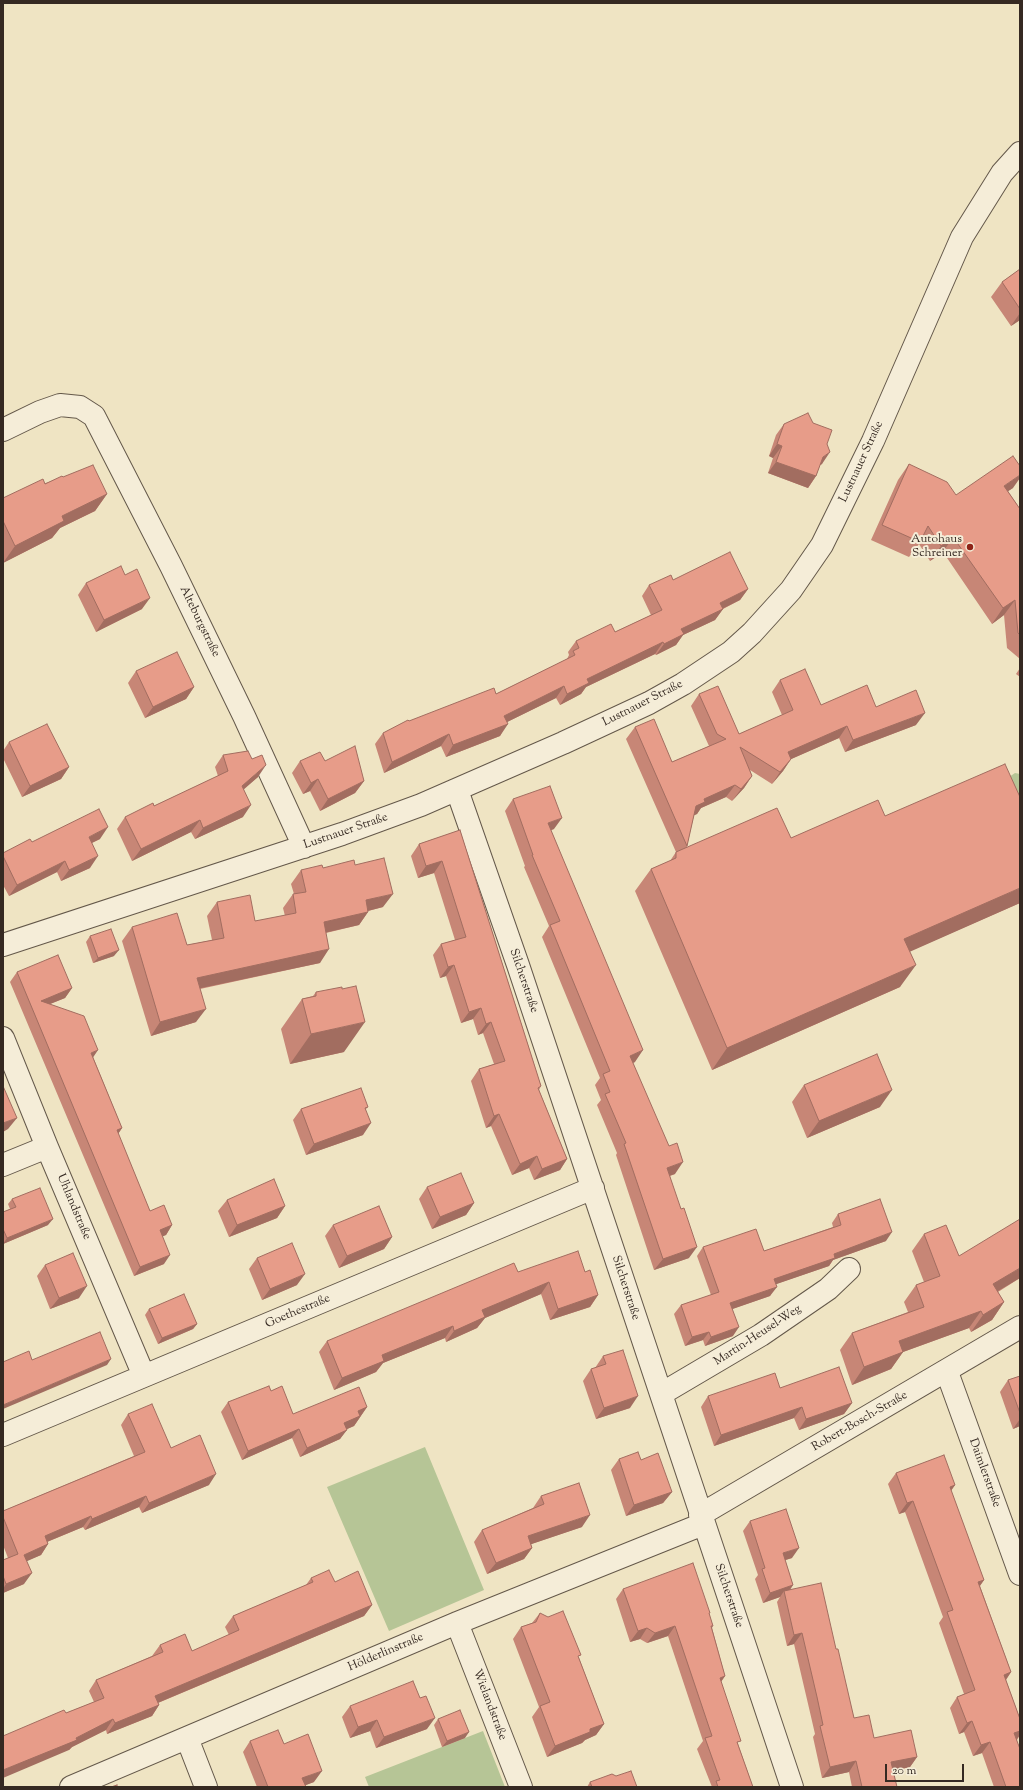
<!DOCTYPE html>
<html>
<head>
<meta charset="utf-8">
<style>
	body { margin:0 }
	#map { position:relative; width:1023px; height:1790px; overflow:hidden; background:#efe4c3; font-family:"Sorts Mill Goudy",serif }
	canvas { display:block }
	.frame { position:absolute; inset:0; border:4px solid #352922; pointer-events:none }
	.scale { position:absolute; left:885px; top:1764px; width:79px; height:18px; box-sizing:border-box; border:2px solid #352922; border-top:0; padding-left:5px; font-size:12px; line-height:14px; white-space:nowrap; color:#352922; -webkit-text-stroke:3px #f5edd8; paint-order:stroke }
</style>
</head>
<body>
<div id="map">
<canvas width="1023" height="1790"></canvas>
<div class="frame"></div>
<div class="scale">20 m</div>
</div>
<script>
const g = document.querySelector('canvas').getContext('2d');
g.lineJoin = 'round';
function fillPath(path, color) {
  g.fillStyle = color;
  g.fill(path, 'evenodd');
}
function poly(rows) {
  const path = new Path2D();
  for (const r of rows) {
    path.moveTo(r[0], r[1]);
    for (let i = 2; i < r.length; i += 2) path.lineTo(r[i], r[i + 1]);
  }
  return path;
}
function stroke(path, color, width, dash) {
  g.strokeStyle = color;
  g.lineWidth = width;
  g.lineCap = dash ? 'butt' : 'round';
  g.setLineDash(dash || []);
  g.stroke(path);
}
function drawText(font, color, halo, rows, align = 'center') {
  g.font = font + ' "Sorts Mill Goudy",serif';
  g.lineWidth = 4;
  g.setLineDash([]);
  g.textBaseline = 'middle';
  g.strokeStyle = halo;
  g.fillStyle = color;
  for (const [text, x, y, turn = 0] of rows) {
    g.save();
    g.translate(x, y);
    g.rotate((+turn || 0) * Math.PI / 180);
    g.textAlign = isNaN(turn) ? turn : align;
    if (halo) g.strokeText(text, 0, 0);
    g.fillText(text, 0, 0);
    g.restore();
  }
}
fillPath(poly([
	[1015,773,1020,774,1020,815,1009,777],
	[425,1447,484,1590,389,1631,327,1487],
	[483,1731,505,1787,369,1787,365,1777]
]), '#b6c596');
const minor = poly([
	[3,430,40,412,60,405,80,407,94,416,171,566,244,716,304,847],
	[457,790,518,965,792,1787],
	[3,945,342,834,421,805,563,743,649,703,683,684,731,652,752,633,791,590,822,545,873,441,962,237,1002,173,1020,153],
	[3,1038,47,1147,144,1376],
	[3,1165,47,1147],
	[947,1372,1020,1574],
	[661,1394,761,1335,828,1289,849,1269],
	[3,1435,593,1188],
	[700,1515,1020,1327],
	[457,1623,521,1787],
	[187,1738,206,1787],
	[71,1787,457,1623,703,1524]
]);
stroke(minor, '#64584a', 24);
stroke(minor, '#f5edd8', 22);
fillPath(poly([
	[1020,269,1020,320,1011,326,991,297,1002,282],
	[813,423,827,444,822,464,820,465,816,476,808,488,768,473,773,458,769,456,776,435,784,424],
	[909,464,956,495,1013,488,1008,491,1020,509,1020,659,1007,648,1004,615,992,624,943,552,930,561,919,544,909,557,871,540,898,480],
	[63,477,107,494,95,511,60,528,52,538,3,563,3,498],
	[125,575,142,609,96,632,78,595,86,583],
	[673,580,748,589,740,600,723,609,715,620,683,635,676,645,656,655,655,654,586,687,581,694,560,705,556,698,507,722,500,736,446,757,441,746,384,773,375,744,383,733,409,721,496,694,567,659,569,655,568,652,576,641,615,632,651,615,642,596,649,585],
	[1020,668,1020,677,1016,674],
	[136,671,194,687,186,699,145,718,128,683],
	[780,680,821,705,876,707,916,725,845,752,839,738,791,759,783,771,772,784,750,770,752,776,744,788,732,801,726,797,701,808,697,814,694,815,687,846,687,847,791,838,885,816,1020,903,910,951,900,987,712,1070,635,891,651,869,670,861,676,852,626,739,635,727,672,762,709,746,691,706,699,694,739,734,782,715,772,692],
	[9,742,69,767,61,779,22,797,3,758,3,751],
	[223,755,258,777,243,789,243,817,195,839,191,832,132,861,117,829,125,817,154,806,218,776,215,767],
	[300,761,325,761,364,781,355,793,320,811,310,791,303,794,292,773],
	[513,799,554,829,551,830,635,1062,633,1063,675,1174,670,1176,689,1258,654,1270,616,1155,617,1153,597,1105,601,1100,595,1085,600,1078,542,937,549,926,524,867,525,866,505,811],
	[460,830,541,1086,539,1090,567,1159,560,1170,534,1180,529,1168,512,1175,491,1126,486,1128,471,1081,479,1069,494,1064,483,1033,478,1035,473,1019,461,1023,446,976,440,978,433,955,441,944,455,940,434,873,418,878,411,856,419,844],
	[100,839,92,843,90,868,61,881,57,872,9,896,3,885,3,853,32,842],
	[355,865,383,907,368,911,368,912,359,925,326,933,320,963,200,989,196,1022,151,1036,122,941,132,927,187,945,212,940,207,916,217,902,255,921,285,916,283,908,293,894,294,894,291,884,301,870],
	[90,936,114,956,93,963,86,942],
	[17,972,72,988,65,998,50,1004,93,1057,122,1128,118,1134,150,1211,172,1225,166,1235,162,1236,164,1264,134,1276,10,982],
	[316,992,344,1052,290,1064,281,1029,302,999,313,996],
	[804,1085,880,1107,807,1138,792,1102],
	[368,1107,366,1109,363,1135,306,1155,293,1120,301,1109],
	[427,1187,474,1203,466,1215,432,1229,419,1199],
	[12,1199,48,1225,3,1244,3,1212,10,1209,8,1204],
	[227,1200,285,1206,277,1218,229,1237,218,1211],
	[838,1214,886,1241,833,1260,829,1266,776,1284,770,1296,732,1309,733,1336,705,1346,703,1340,685,1346,674,1314,681,1305,711,1295,697,1256,703,1247,764,1251,833,1227,832,1223],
	[333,1225,392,1237,384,1249,339,1268,325,1236],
	[924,1234,959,1256,1020,1278,998,1292,1004,1302,992,1320,971,1332,969,1328,903,1352,891,1369,852,1385,840,1350,852,1333,908,1312,904,1302,916,1285,924,1282,912,1251],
	[257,1258,297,1285,262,1300,249,1269],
	[45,1265,79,1298,50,1309,37,1276],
	[518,1272,585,1272,598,1295,590,1307,550,1320,541,1294,485,1318,477,1328,446,1342,445,1338,383,1363,376,1372,334,1390,319,1352,327,1341],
	[149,1309,197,1324,193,1329,158,1344,145,1315],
	[603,1356,630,1408,596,1419,583,1381,591,1369,595,1368],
	[1020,1376,1020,1426,1013,1429,1000,1392,1008,1380],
	[780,1388,852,1403,844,1414,799,1430,794,1418,714,1446,701,1407,708,1396],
	[271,1391,293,1414,367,1407,354,1426,347,1429,340,1439,300,1457,292,1438,242,1460,221,1412,228,1402],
	[128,1414,171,1448,209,1485,142,1513,139,1507,85,1530,83,1527,47,1542,48,1544,41,1555,26,1561,24,1584,3,1593,3,1560,8,1558,3,1545,3,1511,134,1456,121,1425],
	[619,1459,641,1460,672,1492,663,1503,626,1516,611,1470],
	[896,1473,955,1485,951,1491,984,1580,980,1586,1011,1672,1006,1680,1020,1719,1020,1735,1017,1740,1020,1787,994,1787,982,1753,973,1756,964,1732,959,1734,950,1708,957,1697,964,1694,939,1623,943,1617,905,1512,899,1514,888,1484],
	[541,1496,582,1527,531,1544,532,1548,524,1559,487,1574,474,1542,482,1530,533,1508],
	[750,1521,792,1558,785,1560,793,1585,790,1590,836,1649,854,1718,874,1738,917,1757,910,1767,893,1771,897,1787,852,1787,849,1772,822,1778,813,1737,815,1734,809,1708,794,1644,787,1646,777,1602,780,1597,763,1603,755,1579,758,1575,743,1531],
	[311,1578,335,1582,372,1605,364,1616,158,1703,159,1705,152,1716,107,1734,106,1730,72,1747,69,1750,66,1713,94,1702,89,1691,96,1680,152,1656,160,1645,192,1651,229,1635,225,1627,233,1616,306,1585],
	[623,1589,709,1614,713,1626,712,1628,725,1676,721,1682,738,1744,753,1787,712,1787,697,1749,703,1741,668,1636,647,1643,640,1639,630,1642,616,1599],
	[540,1613,579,1658,604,1724,596,1735,585,1740,582,1743,547,1757,532,1717,539,1707,513,1639,521,1627,532,1623],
	[350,1706,427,1729,376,1748,370,1731,350,1738,342,1717],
	[438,1719,465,1738,442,1747,434,1725],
	[250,1741,284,1744,314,1782,305,1785,306,1787,257,1787,243,1752],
	[590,1782,637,1787,587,1787]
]), '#c78676');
fillPath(poly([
	[1020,313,1020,320,1011,326],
	[777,444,782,446,773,458,769,456],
	[830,452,822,464,815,468,823,457],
	[776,462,816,476,808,488,768,473],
	[1020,475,1020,478,1013,488,993,501,1004,486],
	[107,494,95,511,60,528,52,538,3,563,15,546,62,516],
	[953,537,943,552,930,561,941,546],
	[748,589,740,600,712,614,720,603],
	[150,598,142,609,96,632,104,620],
	[1015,600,1004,615,992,624,1003,608],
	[723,609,715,620,683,635,676,645,656,655,664,644,681,629],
	[663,642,655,654,586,687,581,694,560,705,567,694,587,679],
	[564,686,556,698,497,727,504,716],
	[194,687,186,699,145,718,153,707],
	[925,713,916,725,845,752,853,740],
	[508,724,500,736,446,757,453,745],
	[847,726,839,738,780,764,788,752],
	[449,734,441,746,384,773,392,762],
	[791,759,783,771,772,784,780,772],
	[266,765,258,777,234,798,242,786],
	[69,767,61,779,22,797,30,786],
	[752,776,744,788,732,801,741,789],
	[318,779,310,791,303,794,311,783],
	[364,781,355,793,320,811,328,799],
	[735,785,726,797,701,808,697,814,688,818,696,806,704,799],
	[251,805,243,817,195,839,203,828],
	[562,818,554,829,540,834,548,823],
	[200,820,191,832,132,861,141,849],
	[108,827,100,839,81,848,89,837],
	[98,856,90,868,61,881,69,870],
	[65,861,57,872,9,896,17,885],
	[442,861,434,873,418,878,426,866],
	[1020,888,1020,903,889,961,904,939],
	[393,894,383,907,356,914,366,900],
	[368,912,359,925,315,935,324,922],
	[329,949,320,963,187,991,197,978],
	[119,950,114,956,93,963,98,958],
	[454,965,446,976,440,978,448,967],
	[916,965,900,987,712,1070,727,1048],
	[72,988,65,998,35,1010,41,1001],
	[481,1008,473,1019,461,1023,469,1012],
	[206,1009,196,1022,151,1036,160,1022],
	[365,1022,344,1052,290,1064,311,1034],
	[491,1022,483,1033,478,1035,486,1024],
	[98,1050,92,1059,91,1053],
	[643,1050,635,1062,622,1067,630,1056],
	[892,1090,880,1107,807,1138,819,1121],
	[499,1114,491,1126,486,1128,494,1116],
	[17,1118,8,1129,3,1132,3,1123],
	[371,1123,363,1135,306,1155,314,1144],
	[122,1128,116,1137,117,1130],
	[537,1156,529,1168,512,1175,520,1164],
	[567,1159,560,1170,534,1180,542,1169],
	[683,1162,675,1174,659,1179,667,1168],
	[474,1203,466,1215,432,1229,440,1217],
	[285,1206,277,1218,229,1237,237,1225],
	[53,1219,48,1225,3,1244,7,1238],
	[172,1225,166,1235,154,1240,160,1230],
	[892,1232,886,1241,833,1260,829,1266,768,1287,774,1279,834,1254],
	[392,1237,384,1249,339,1268,347,1256],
	[697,1247,689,1258,654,1270,663,1259],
	[170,1255,164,1264,134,1276,140,1267],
	[1020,1268,1020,1278,981,1301,993,1284],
	[305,1274,297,1285,262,1300,270,1289],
	[549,1282,541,1294,485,1318,477,1328,446,1342,454,1331,482,1310],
	[87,1286,79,1298,50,1309,59,1298],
	[777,1287,770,1296,724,1312,730,1303],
	[598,1295,590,1307,550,1320,558,1309],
	[1004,1302,992,1320,971,1332,983,1315],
	[981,1311,969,1328,903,1352,891,1369,852,1385,864,1367,899,1341],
	[197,1324,193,1329,158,1344,162,1338],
	[453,1326,445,1338,383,1363,376,1372,334,1390,342,1378,382,1355],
	[739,1327,733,1336,705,1346,711,1337],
	[709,1332,703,1340,685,1346,692,1337],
	[111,1359,107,1365,3,1409,3,1405],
	[638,1396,630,1408,596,1419,604,1408],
	[852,1403,844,1414,799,1430,806,1419],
	[367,1407,354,1426,338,1433,344,1423,358,1411],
	[802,1407,794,1418,714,1446,721,1435],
	[1020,1419,1020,1426,1013,1429],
	[299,1429,292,1438,242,1460,248,1451],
	[347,1430,340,1439,300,1457,307,1448],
	[216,1474,209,1485,142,1513,149,1503],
	[955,1485,947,1496,950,1487],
	[672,1492,663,1503,626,1516,634,1505],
	[146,1496,139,1507,85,1530,92,1519],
	[913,1501,905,1512,899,1514,907,1503],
	[590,1515,582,1527,520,1548,528,1536],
	[91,1516,83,1527,37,1546,45,1536],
	[48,1544,41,1555,16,1566,24,1555],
	[532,1548,524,1559,487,1574,496,1563],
	[799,1548,792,1558,776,1563,783,1553],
	[32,1573,24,1584,3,1593,3,1589,6,1584],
	[984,1580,976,1591,978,1582],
	[793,1585,786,1595,784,1591,780,1597,763,1603,770,1593],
	[372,1605,364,1616,148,1707,155,1696],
	[675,1626,668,1636,647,1643,655,1633],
	[647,1628,640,1639,630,1642,638,1631],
	[802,1633,794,1644,787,1646,794,1635],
	[1011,1672,1003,1684,1004,1675],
	[725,1676,718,1686,720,1678],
	[159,1705,152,1716,107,1734,115,1723],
	[435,1718,427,1729,376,1748,384,1737],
	[113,1719,106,1730,72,1747,69,1750,3,1778,3,1770,76,1738],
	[377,1720,370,1731,350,1738,358,1727],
	[972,1721,964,1732,959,1734,967,1723],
	[604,1724,596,1735,585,1740,582,1743,547,1757,555,1746,590,1729],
	[1020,1731,1020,1735,1016,1740,1014,1733],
	[469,1732,465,1738,442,1747,447,1741],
	[990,1742,982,1753,973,1756,981,1745],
	[917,1757,910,1767,883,1773,891,1762],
	[856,1761,849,1772,822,1778,830,1767],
	[322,1771,314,1782,301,1787,302,1778]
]), '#a26d60');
const building = poly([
	[1020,269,1020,309,1002,282,1020,269],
	[808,413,813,423,832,430,827,444,830,452,823,457,816,476,776,462,782,446,777,444,784,424,808,413],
	[1013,456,1020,466,1020,475,1004,486,1020,509,1020,635,1018,633,1015,600,1003,608,953,537,941,546,928,526,920,542,882,525,909,464,947,482,956,495,1013,456],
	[93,465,107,494,62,516,64,521,15,546,3,521,3,498,43,479,45,484,62,476,63,477,93,465],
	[730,552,748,589,720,603,723,609,681,629,684,634,664,644,663,642,587,679,589,683,567,694,564,686,504,716,508,724,453,745,449,734,392,762,383,733,408,720,409,721,494,688,496,694,575,655,573,651,579,648,576,641,611,624,615,632,662,610,649,585,671,575,673,580,730,552],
	[121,566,125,575,137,569,150,598,104,620,86,583,121,566],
	[177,652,194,687,153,707,136,671,177,652],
	[805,669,821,705,867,685,876,707,916,690,925,713,853,740,847,726,788,752,791,759,780,772,740,747,752,776,741,789,735,785,704,799,705,802,696,806,687,846,635,727,654,719,672,762,726,739,717,734,699,694,718,686,739,734,793,710,780,680,805,669],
	[47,724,69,767,30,786,9,742,47,724],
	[355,746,364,781,328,799,318,779,311,783,300,761,320,752,325,761,355,746],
	[248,751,252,759,262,755,266,765,242,786,251,805,203,828,200,820,141,849,125,817,153,803,154,806,228,771,223,755,248,751],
	[1005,764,1020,797,1020,888,904,939,916,965,727,1048,651,869,676,858,676,852,777,808,791,838,878,800,885,816,1005,764],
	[550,786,562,818,548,823,643,1050,630,1056,669,1146,677,1143,683,1162,667,1168,681,1209,684,1208,697,1247,663,1259,624,1144,626,1143,605,1094,610,1092,603,1074,610,1071,550,925,560,921,532,855,533,855,513,799,550,786],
	[99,809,108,827,89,837,98,856,69,870,65,861,17,885,3,856,3,853,30,839,32,842,99,809],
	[460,830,541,1086,538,1088,567,1159,542,1169,537,1156,520,1164,499,1114,494,1116,479,1069,505,1061,491,1022,486,1024,481,1008,469,1012,454,965,448,967,441,944,466,937,442,861,426,866,419,844,460,830],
	[384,858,393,894,366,900,368,912,324,922,329,949,197,978,206,1009,160,1022,132,927,177,913,187,945,224,938,217,902,250,895,255,921,296,913,293,894,306,892,301,870,322,865,323,868,354,860,355,865,384,858],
	[111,929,119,950,98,958,90,936,111,929],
	[58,955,72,988,41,1001,84,1016,98,1050,91,1053,122,1128,117,1130,150,1211,164,1205,172,1225,160,1230,170,1255,140,1267,17,972,58,955],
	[356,986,365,1022,311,1034,302,999,316,996,316,992,342,987,342,989,356,986],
	[877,1054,892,1090,819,1121,804,1085,877,1054],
	[3,1086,17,1118,3,1123,3,1086],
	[361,1088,368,1107,365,1108,371,1123,314,1144,301,1109,361,1088],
	[461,1173,474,1203,440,1217,427,1187,461,1173],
	[274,1179,285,1206,237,1225,227,1200,274,1179],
	[40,1188,53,1219,7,1238,3,1229,3,1212,16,1207,12,1199,40,1188],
	[880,1199,892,1232,834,1254,835,1258,774,1279,777,1287,730,1303,739,1327,711,1337,709,1332,692,1337,681,1305,719,1292,703,1247,756,1229,764,1251,841,1225,838,1214,880,1199],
	[379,1206,392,1237,347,1256,333,1225,379,1206],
	[1020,1219,1020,1268,993,1284,1004,1302,983,1315,981,1311,899,1341,903,1352,864,1367,852,1333,924,1307,916,1285,940,1276,924,1234,946,1225,959,1256,1020,1219],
	[292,1243,305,1274,270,1289,257,1258,292,1243],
	[578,1251,585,1272,590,1270,598,1295,558,1309,549,1282,482,1310,485,1317,454,1331,453,1326,382,1355,384,1361,342,1378,327,1341,514,1263,518,1272,578,1251],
	[73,1253,87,1286,59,1298,45,1265,73,1253],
	[184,1294,197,1324,162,1338,149,1309,184,1294],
	[100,1332,111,1359,3,1405,3,1362,29,1351,32,1360,100,1332],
	[623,1350,638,1396,604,1408,591,1369,606,1364,603,1356,623,1350],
	[839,1367,852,1403,806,1419,802,1407,721,1435,708,1396,775,1373,780,1388,839,1367],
	[1020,1376,1020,1413,1008,1380,1020,1376],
	[269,1386,271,1391,282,1386,293,1414,359,1387,367,1407,358,1411,360,1416,344,1423,347,1430,307,1448,299,1429,248,1451,228,1402,269,1386],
	[152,1404,171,1448,200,1435,216,1474,149,1503,146,1496,92,1519,91,1516,45,1536,48,1544,24,1555,32,1573,6,1584,3,1576,3,1560,18,1554,3,1517,3,1511,145,1452,128,1414,152,1404],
	[638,1452,641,1460,658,1453,672,1492,634,1505,619,1459,638,1452],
	[944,1455,955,1485,950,1487,984,1580,978,1582,1011,1672,1004,1675,1020,1719,1020,1731,1014,1733,1020,1749,1020,1787,1006,1787,990,1742,981,1745,972,1721,967,1723,957,1697,975,1690,947,1612,953,1610,913,1501,907,1503,896,1473,944,1455],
	[579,1483,590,1515,528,1536,532,1548,496,1563,482,1530,544,1504,541,1496,579,1483],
	[786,1509,799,1548,783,1553,793,1585,770,1593,762,1569,765,1568,750,1521,786,1509],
	[693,1563,710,1613,709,1613,713,1626,711,1626,725,1676,720,1678,741,1741,737,1742,753,1787,718,1787,716,1781,720,1780,705,1738,712,1736,675,1626,655,1633,647,1628,638,1631,623,1589,693,1563],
	[329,1570,335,1582,358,1571,372,1605,155,1696,159,1705,115,1723,113,1719,76,1738,77,1740,3,1770,3,1736,64,1710,66,1713,104,1698,96,1680,163,1652,160,1645,185,1634,192,1651,239,1630,233,1616,313,1582,311,1578,329,1570],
	[821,1583,836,1649,838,1649,854,1718,869,1715,874,1738,911,1730,917,1757,891,1762,897,1787,862,1787,856,1761,830,1767,820,1726,823,1725,817,1697,802,1633,794,1635,784,1591,821,1583],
	[563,1611,581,1655,578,1656,604,1724,590,1729,590,1732,555,1746,540,1706,550,1702,521,1627,536,1622,540,1613,548,1617,563,1611],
	[413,1681,420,1698,426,1696,435,1718,384,1737,377,1720,358,1727,350,1706,413,1681],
	[460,1710,469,1732,447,1741,438,1719,460,1710],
	[278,1730,284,1744,308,1734,322,1771,302,1778,306,1787,268,1787,250,1741,278,1730],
	[631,1771,637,1787,592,1787,590,1782,612,1774,616,1776,631,1771],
	[117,1785,117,1787,111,1787,117,1785]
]);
fillPath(building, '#e79c89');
stroke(building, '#a26d60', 1);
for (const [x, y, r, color] of [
	[970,547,4,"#8f2418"]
]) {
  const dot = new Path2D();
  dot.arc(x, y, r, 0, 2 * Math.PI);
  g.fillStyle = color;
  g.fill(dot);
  stroke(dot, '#f5edd8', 1.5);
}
drawText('12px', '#352922', '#f5edd8', [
	["Lustnauer Straße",862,462,-65],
	["Alteburgstraße",199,622,64],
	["Lustnauer Straße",643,704,-27],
	["Lustnauer Straße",346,832,-19],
	["Silcherstraße",523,981,71],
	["Uhlandstraße",73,1207,67],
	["Silcherstraße",625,1288,72],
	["Goethestraße",298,1312,-23],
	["Martin-Heusel-Weg",758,1336,-33],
	["Robert-Bosch-Straße",860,1422,-30],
	["Daimlerstraße",984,1473,70],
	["Silcherstraße",728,1596,71],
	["Hölderlinstraße",386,1653,-23],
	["Wielandstraße",489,1705,69]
]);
drawText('12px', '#352922', '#f5edd8', [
	["Autohaus",962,540],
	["Schreiner",962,554]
], 'right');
</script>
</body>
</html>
